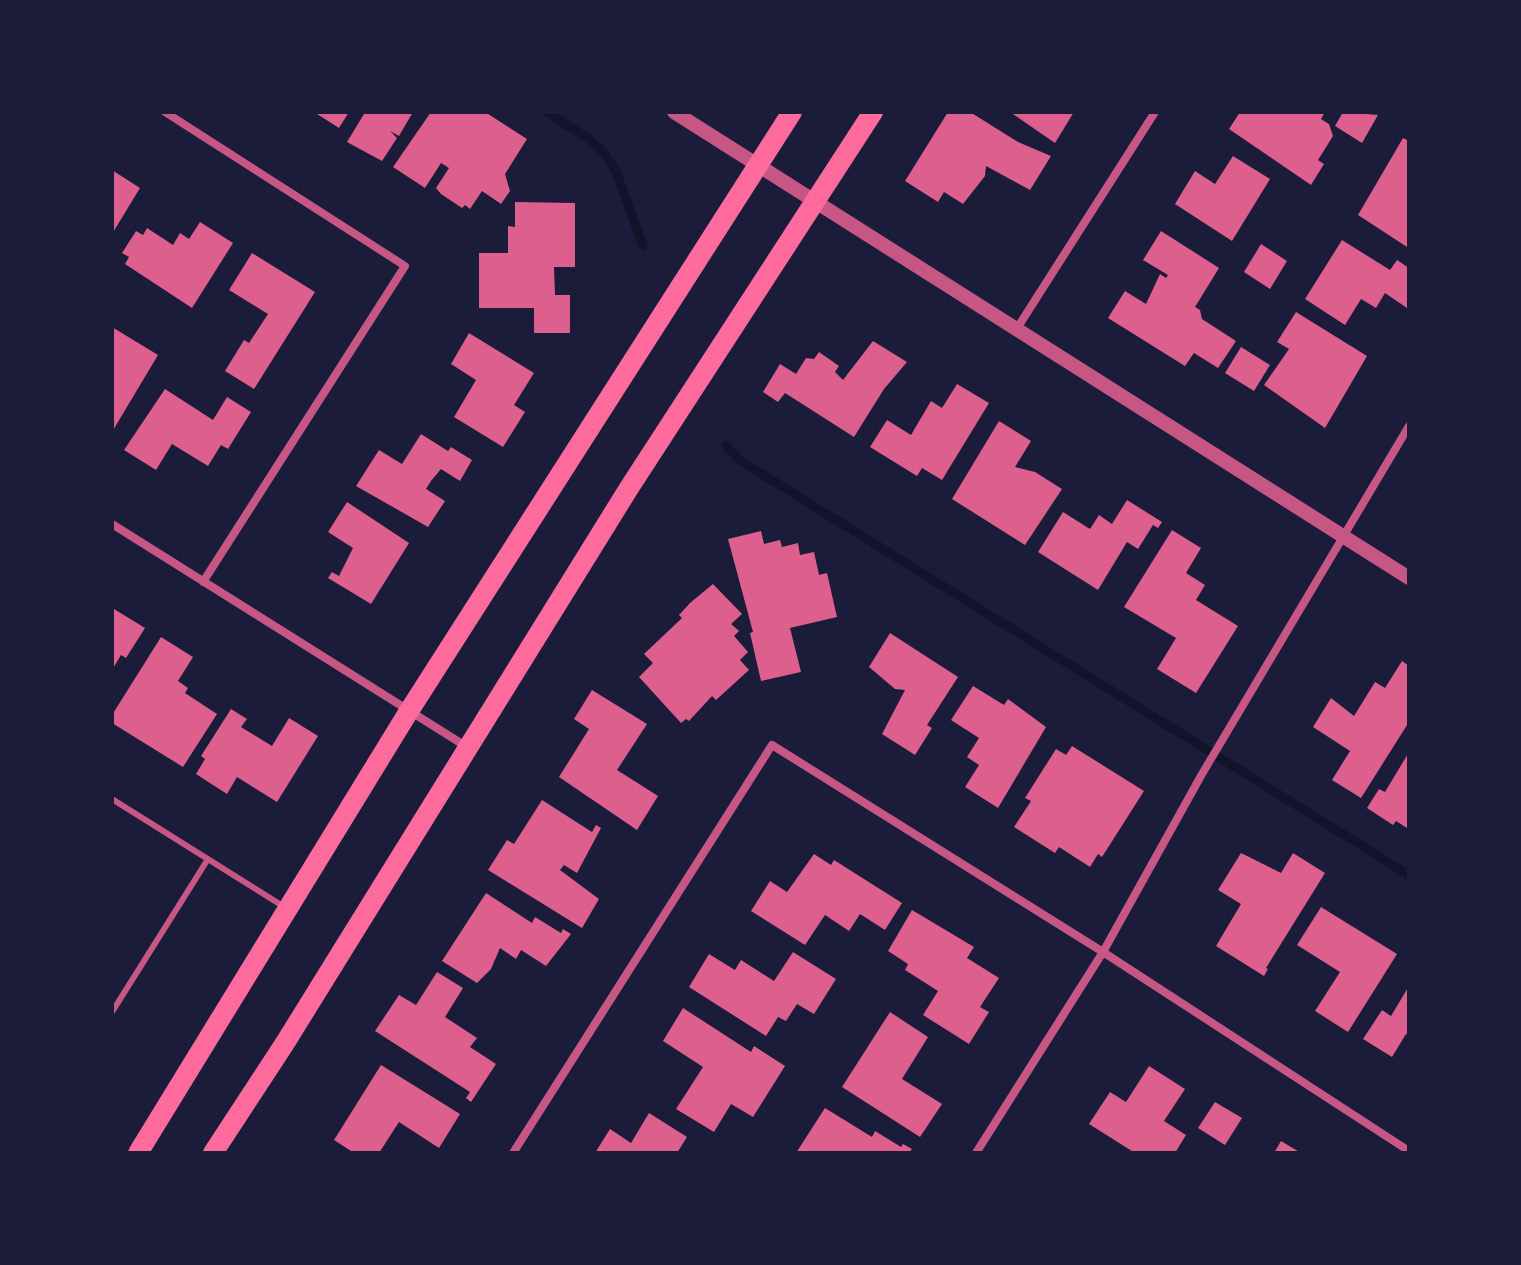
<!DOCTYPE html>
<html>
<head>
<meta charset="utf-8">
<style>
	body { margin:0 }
	#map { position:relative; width:1521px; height:1265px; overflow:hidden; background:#1b1b3a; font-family:Montserrat,sans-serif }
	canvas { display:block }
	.frame { position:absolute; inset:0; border:114px solid #1b1b3a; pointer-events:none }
</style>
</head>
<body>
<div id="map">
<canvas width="1521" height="1265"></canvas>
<div class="frame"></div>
</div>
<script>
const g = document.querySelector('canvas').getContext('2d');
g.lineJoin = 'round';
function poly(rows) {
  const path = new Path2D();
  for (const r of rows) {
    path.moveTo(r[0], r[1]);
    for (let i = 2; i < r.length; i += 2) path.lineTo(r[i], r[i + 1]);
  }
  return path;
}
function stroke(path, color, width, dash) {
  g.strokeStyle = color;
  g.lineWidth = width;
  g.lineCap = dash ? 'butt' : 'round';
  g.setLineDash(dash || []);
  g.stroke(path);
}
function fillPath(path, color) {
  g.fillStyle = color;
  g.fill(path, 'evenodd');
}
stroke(poly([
	[547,112,589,139,604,153,616,171,643,246],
	[726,446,741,461,1409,875]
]), '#12122b', 9);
fillPath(poly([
	[314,112,349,112,339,128],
	[361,112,413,112,399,136,390,131,397,138,382,161,347,142,364,114],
	[431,112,485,112,527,139,505,174,510,191,501,204,482,191,470,209,465,205,462,208,441,194,436,188,449,168,441,163,425,188,393,167],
	[948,112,970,112,1018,142,1051,156,1030,190,986,166,985,176,963,204,944,192,938,202,905,181],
	[1010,112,1074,112,1055,143],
	[1240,112,1325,112,1321,119,1329,124,1333,136,1318,160,1324,164,1311,185,1229,129],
	[1343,112,1378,115,1362,143,1335,126],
	[1403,138,1409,141,1407,247,1358,215],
	[1233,156,1270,179,1232,241,1175,204,1195,171,1215,184],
	[112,170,140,188,112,234],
	[515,202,575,203,575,267,554,267,555,295,570,295,570,333,534,333,534,308,479,308,479,253,508,253,508,226,515,227],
	[200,222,233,243,192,308,125,264,129,257,122,253,136,231,143,235,147,228,173,245,180,233,189,239],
	[1161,231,1219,268,1195,307,1200,310,1202,319,1236,341,1218,368,1194,353,1185,366,1108,318,1125,291,1146,304,1160,274,1166,278,1168,275,1143,260],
	[1342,240,1390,270,1397,260,1409,268,1407,308,1385,293,1376,308,1361,299,1345,325,1305,299],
	[1261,244,1287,261,1270,289,1244,272],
	[252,253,315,292,254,389,225,371,244,340,249,343,268,314,229,290],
	[1296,312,1367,356,1325,428,1264,385,1289,349,1277,342],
	[112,327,158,355,112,432],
	[469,333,534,373,514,405,525,412,503,447,454,417,476,380,451,364],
	[873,341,907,362,884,389,854,437,785,393,778,402,763,392,780,364,796,374,806,358,814,359,819,352,839,366,835,372,843,380],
	[1241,347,1270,365,1254,391,1225,373],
	[957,384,989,403,942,480,922,468,917,476,870,447,887,420,911,435,931,401,942,408],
	[165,389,213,420,227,397,251,412,228,449,221,445,208,466,172,444,156,470,124,450],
	[999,421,1031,441,1015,467,1035,472,1062,489,1025,545,952,499],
	[421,434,448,451,451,447,472,460,460,481,441,469,431,481,426,489,445,501,428,527,356,486,379,450,402,464],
	[1127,500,1162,522,1158,528,1153,525,1138,549,1127,542,1098,590,1038,552,1063,512,1090,529,1099,515,1112,524],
	[347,502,409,543,371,604,328,578,332,572,339,576,353,548,328,532],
	[1172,530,1201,548,1186,573,1205,585,1196,600,1238,626,1196,693,1157,669,1176,638,1124,607],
	[761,531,764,544,780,540,782,547,798,543,800,555,814,552,819,575,827,573,837,617,790,628,801,672,761,681,750,633,753,632,728,539],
	[713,584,742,614,731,624,739,631,734,636,748,652,740,660,749,670,716,700,712,696,689,721,686,719,681,723,639,677,653,663,644,654,682,618,679,615,690,603],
	[114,609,145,628,126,658,121,655,112,670],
	[890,633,958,677,927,725,932,728,915,755,882,734,905,690,895,689,869,667],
	[161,637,193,657,178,681,188,688,185,693,217,714,183,767,112,723,112,715],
	[1402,661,1409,666,1409,722,1361,798,1332,780,1350,751,1313,727,1331,698,1354,716,1375,682,1385,688],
	[973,686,1004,705,1008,699,1046,727,998,808,965,787,979,765,967,757,979,738,951,720],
	[592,690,647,724,617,770,658,796,637,830,559,777,589,729,574,719],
	[231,709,247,719,241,727,272,746,289,718,318,736,277,802,237,777,227,794,196,774,205,759,201,756],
	[1072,746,1144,791,1102,857,1098,854,1090,867,1059,847,1055,853,1014,827,1031,801,1025,798,1056,749,1066,755],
	[1409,752,1409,825,1407,828,1396,821,1393,825,1367,808,1379,789,1385,792],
	[542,800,592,832,596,825,601,828,577,873,564,865,560,870,599,899,582,928,488,870,507,840,514,844],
	[1241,853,1281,873,1293,853,1325,873,1266,968,1268,969,1264,976,1216,946,1241,904,1218,890],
	[814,854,831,865,834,860,902,903,885,930,860,914,849,931,825,915,805,945,751,911,770,881,787,892],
	[486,893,532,923,535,917,561,933,563,929,571,934,546,966,521,950,516,959,500,948,491,969,477,983,442,961],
	[1321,907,1397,954,1348,1032,1315,1011,1340,972,1297,945],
	[912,910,974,947,967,958,999,978,980,1007,989,1012,969,1044,923,1015,938,991,905,970,908,964,888,951],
	[793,952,836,979,814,1014,797,1004,786,1021,778,1017,766,1036,689,987,709,954,735,970,741,960,774,981],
	[437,972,463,988,445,1017,477,1038,470,1047,496,1064,471,1102,466,1098,470,1092,375,1031,399,995,416,1005],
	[1409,986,1409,1036,1406,1034,1392,1057,1363,1039,1382,1010,1391,1016],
	[683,1008,751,1052,754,1046,785,1066,753,1117,731,1104,714,1132,676,1109,703,1067,663,1041],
	[890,1012,928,1037,902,1079,942,1104,920,1137,842,1087],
	[381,1065,460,1114,439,1148,399,1122,379,1153,354,1153,334,1140],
	[1149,1066,1185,1089,1164,1121,1186,1135,1175,1153,1135,1153,1089,1124,1110,1092,1126,1102],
	[1215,1102,1242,1118,1225,1145,1198,1128],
	[825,1108,872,1137,875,1131,901,1147,903,1144,912,1149,909,1153,796,1153],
	[649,1113,687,1137,677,1153,595,1153,610,1129,631,1143],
	[1281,1141,1301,1153,1274,1153]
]), '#dd5f8e');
stroke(poly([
	[112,799,286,908],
	[112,1012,208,859]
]), '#c65784', 6);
stroke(poly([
	[165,112,405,266,203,582],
	[1016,330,1155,112],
	[112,524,467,747],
	[513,1153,772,745,1103,952,1409,1151],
	[976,1153,1103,952,1202,774,1409,426]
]), '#c65784', 8);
stroke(poly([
	[674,112,1409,578]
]), '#c65784', 14);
stroke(poly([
	[138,1153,409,711,792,112],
	[213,1153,285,1043,629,488,873,112]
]), '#ff6b9d', 20);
</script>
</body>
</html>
